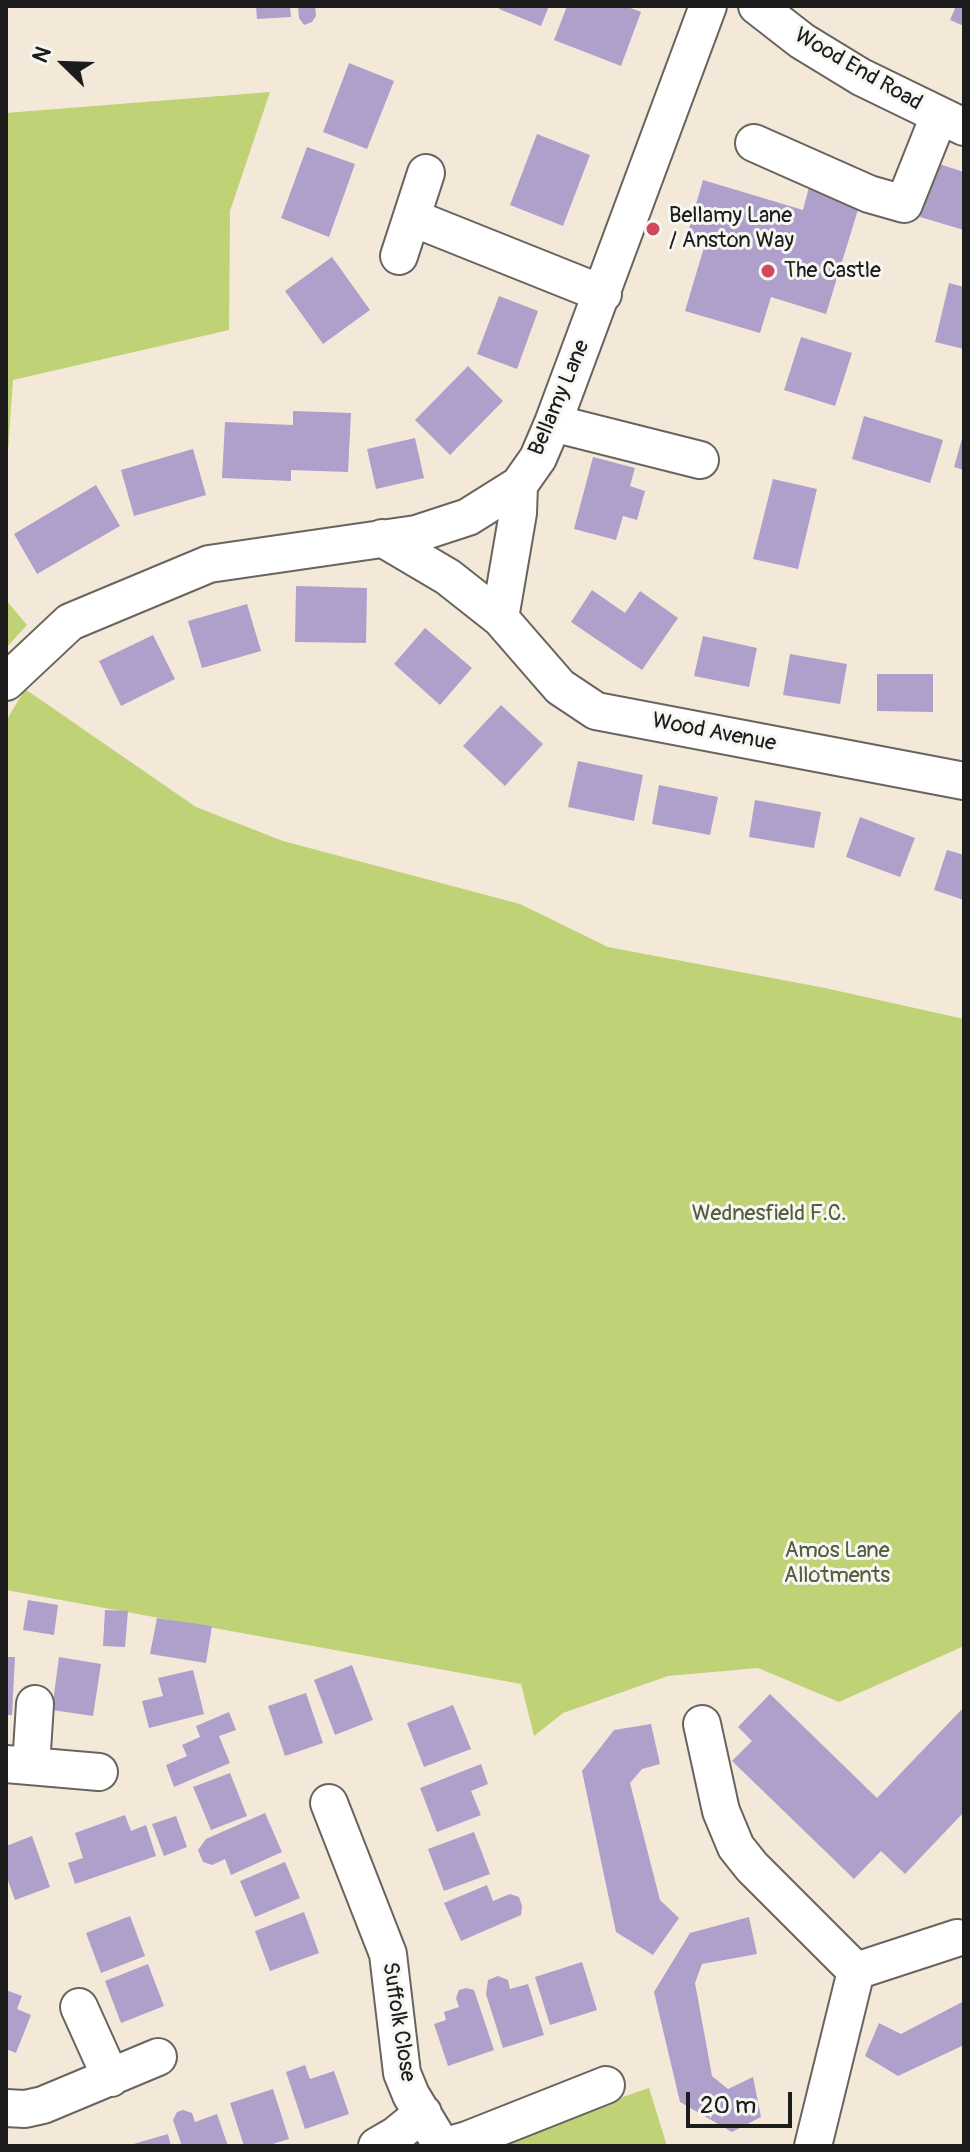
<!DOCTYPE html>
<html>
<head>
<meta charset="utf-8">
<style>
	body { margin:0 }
	#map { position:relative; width:970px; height:2152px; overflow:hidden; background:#f4e9d9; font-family:Pangolin,sans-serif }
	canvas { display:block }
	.frame { position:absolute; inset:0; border:8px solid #1c1c1c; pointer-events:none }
	.north { position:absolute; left:24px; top:24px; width:80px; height:80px; -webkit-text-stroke:6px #f6f6f2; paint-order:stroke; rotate:293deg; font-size:22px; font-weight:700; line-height:32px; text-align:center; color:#1c1c1c }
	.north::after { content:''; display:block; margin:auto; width:28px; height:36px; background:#1c1c1c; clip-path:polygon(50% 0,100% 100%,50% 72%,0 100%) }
	.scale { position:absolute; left:686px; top:2092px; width:106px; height:36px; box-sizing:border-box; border:4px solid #1c1c1c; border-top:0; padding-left:10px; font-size:24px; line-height:28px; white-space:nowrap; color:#1c1c1c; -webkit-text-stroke:6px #f6f6f2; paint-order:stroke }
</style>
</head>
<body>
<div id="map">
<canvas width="970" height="2152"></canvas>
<div class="frame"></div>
<div class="north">N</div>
<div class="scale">20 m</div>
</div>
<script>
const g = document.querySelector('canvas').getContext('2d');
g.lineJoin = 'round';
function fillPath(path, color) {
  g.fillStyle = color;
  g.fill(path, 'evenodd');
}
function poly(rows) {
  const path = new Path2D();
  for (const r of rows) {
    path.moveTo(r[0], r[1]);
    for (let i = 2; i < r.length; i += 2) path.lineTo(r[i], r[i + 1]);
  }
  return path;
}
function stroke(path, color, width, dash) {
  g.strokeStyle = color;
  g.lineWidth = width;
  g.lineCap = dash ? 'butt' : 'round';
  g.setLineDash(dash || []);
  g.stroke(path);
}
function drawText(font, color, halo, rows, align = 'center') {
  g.font = font + ' Pangolin,sans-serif';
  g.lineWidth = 6;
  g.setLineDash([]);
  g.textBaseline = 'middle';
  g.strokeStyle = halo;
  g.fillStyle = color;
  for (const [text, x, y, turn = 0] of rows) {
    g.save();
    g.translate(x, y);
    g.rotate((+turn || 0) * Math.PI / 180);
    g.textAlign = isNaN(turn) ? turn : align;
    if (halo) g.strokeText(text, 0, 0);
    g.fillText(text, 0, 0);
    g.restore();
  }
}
fillPath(poly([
	[270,92,230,211,229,330,13,380,6,480,6,113],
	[6,600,27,625,6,648],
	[25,689,196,807,283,841,520,904,608,947,825,988,964,1019,964,1646,839,1702,758,1668,668,1676,563,1713,534,1736,521,1684,6,1590,6,721],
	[649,2088,667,2146,478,2146]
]), '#bfd275');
fillPath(poly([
	[256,6,290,6,291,17,257,19],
	[298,6,315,6,316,16,312,22,304,25,299,18],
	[500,6,549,6,541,26,499,9],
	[567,6,625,6,641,12,621,66,554,40],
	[956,6,964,6,964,26,950,20],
	[349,63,394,81,367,149,323,132],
	[537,134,590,155,563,226,510,205],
	[307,147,355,164,329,237,281,218],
	[936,163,964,172,964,230,920,217],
	[703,180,803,210,809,187,860,203,826,314,771,297,760,333,685,311,705,244,686,239],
	[332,257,370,310,323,344,285,291],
	[949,283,964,287,964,349,935,342],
	[499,296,538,311,517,369,477,354],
	[801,337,852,353,835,406,784,390],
	[468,366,503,401,450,455,415,420],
	[293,411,351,413,348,472,291,470,291,481,222,478,225,422,293,425],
	[864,416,943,440,930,483,852,459],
	[963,435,964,435,964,470,954,467],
	[415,438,424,478,376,489,367,449],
	[193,449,206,495,134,516,121,470],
	[593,457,635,468,630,486,645,491,637,520,623,516,616,540,574,529],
	[773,479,817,489,798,569,753,559],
	[96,485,120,526,37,574,14,534],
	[296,586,367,588,366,643,295,642],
	[592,590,625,613,640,591,678,618,642,670,571,622],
	[247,604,261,651,202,668,188,621],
	[425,628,472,668,440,705,394,664],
	[153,635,175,679,121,706,99,661],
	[703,636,757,648,749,687,694,676],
	[790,654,847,664,840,704,783,695],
	[877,674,933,674,933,712,877,711],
	[501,705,543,744,505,786,463,746],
	[578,761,643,775,634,821,568,807],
	[659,785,718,797,710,835,652,824],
	[755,800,821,812,814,848,749,837],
	[860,817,915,838,900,877,846,857],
	[947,850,964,855,964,900,934,890],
	[28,1600,58,1605,54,1635,23,1630],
	[105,1610,128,1611,125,1647,103,1646],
	[157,1618,212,1626,206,1663,150,1654],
	[6,1657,15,1657,12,1715,6,1715],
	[59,1657,101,1664,93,1716,52,1710],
	[352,1665,373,1720,335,1735,314,1680],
	[193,1670,204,1714,149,1728,142,1701,163,1696,158,1678],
	[306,1693,323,1743,285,1756,268,1706],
	[770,1694,877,1798,964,1707,964,1812,905,1874,881,1851,854,1879,732,1761,752,1741,738,1727],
	[453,1705,471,1749,424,1767,407,1723],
	[229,1712,236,1730,219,1736,230,1763,174,1787,166,1765,187,1756,182,1745,200,1737,196,1726],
	[651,1724,660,1764,642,1769,630,1783,660,1900,679,1918,653,1955,616,1932,582,1771,614,1730],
	[481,1764,488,1784,471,1791,481,1815,437,1832,420,1788],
	[230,1773,247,1816,211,1830,193,1787],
	[265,1813,282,1852,231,1875,225,1859,212,1865,203,1862,198,1850,206,1839],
	[125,1815,131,1831,146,1825,156,1856,75,1884,68,1863,83,1858,75,1833],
	[176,1816,187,1847,164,1856,152,1824],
	[474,1832,490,1874,444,1891,428,1849],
	[32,1836,50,1887,15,1900,6,1875,6,1846],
	[285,1862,300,1898,255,1917,240,1881],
	[487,1885,493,1901,510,1894,519,1897,522,1906,521,1915,461,1941,444,1903],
	[304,1912,319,1953,270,1971,255,1931],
	[130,1916,145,1956,101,1973,86,1933],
	[749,1917,757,1954,702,1964,695,1983,712,2076,728,2089,753,2077,761,2117,732,2132,680,2102,654,1992,690,1933],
	[582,1962,597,2010,550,2025,535,1977],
	[148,1964,164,2006,121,2023,105,1981],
	[498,1976,508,1980,510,1989,528,1984,544,2035,503,2048,486,1994,488,1980],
	[466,1988,474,1990,494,2050,448,2066,434,2024,446,2020,444,2012,459,2007,456,1998,459,1990],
	[6,1990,22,1996,17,2009,31,2015,16,2053,6,2049],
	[964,2001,964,2045,898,2076,865,2056,879,2023,901,2034],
	[305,2065,310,2079,334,2071,349,2114,305,2129,286,2072],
	[273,2089,289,2139,266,2146,244,2146,230,2103],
	[183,2110,192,2113,195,2122,217,2114,228,2146,182,2146,173,2120,177,2112],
	[168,2134,171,2146,131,2146,130,2145]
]), '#aea0ca');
const minor = poly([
	[757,6,802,41,861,77,964,127],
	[754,143,869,194,904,204,939,116],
	[413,218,603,294],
	[399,256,426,173],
	[553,423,700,460],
	[382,538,448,577,500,618,518,513,519,485],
	[500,618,560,687,596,711,964,781],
	[6,682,70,622,209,564,416,534,468,517,519,485,538,458,553,423,708,6],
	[702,1724,721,1811,736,1847,752,1867,856,1971,813,2146],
	[6,1764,99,1772],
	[31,1766,35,1704],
	[329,1803,388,1954,402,2073,411,2095,442,2146],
	[856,1971,957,1938],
	[79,2007,111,2078],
	[6,2108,25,2109,43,2105,158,2057],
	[377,2146,396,2135,423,2113],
	[446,2146,467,2140,606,2085]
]);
stroke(minor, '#68645e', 40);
stroke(minor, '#fff', 36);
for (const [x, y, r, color] of [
	[653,229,8,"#d1495b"],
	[768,271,8,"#d1495b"]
]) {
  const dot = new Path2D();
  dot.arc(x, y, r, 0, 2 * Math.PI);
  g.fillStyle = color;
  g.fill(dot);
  stroke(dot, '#f6f6f2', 3);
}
drawText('22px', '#1c1c1c', '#f6f6f2', [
	["Wood End Road",858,70,30],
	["Bellamy Lane",560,398,-67],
	["Wood Avenue",714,733,11],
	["Suffolk Close",398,2022,81]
]);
drawText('22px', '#1c1c1c', '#f6f6f2', [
	["Bellamy Lane",669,216],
	["/ Anston Way",669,241],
	["The Castle",784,271]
], 'left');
drawText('22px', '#555c3b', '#f6f6f2', [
	["Wednesfield F.C.",769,1214],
	["Amos Lane",837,1551],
	["Allotments",837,1576]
]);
</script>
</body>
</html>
